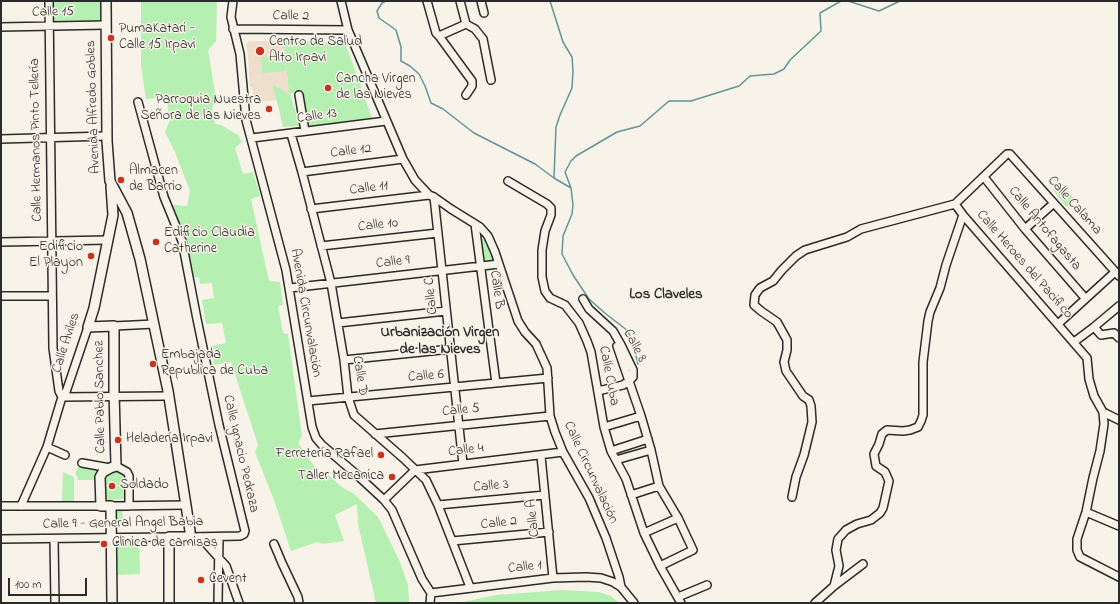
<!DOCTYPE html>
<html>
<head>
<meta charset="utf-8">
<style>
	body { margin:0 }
	#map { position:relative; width:1120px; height:604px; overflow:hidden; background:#f7f3e8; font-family:"Indie Flower",sans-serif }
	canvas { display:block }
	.frame { position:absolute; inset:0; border:2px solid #2b2b2b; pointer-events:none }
	.scale { position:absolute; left:8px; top:578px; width:79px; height:18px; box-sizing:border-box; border:2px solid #2b2b2b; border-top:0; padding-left:5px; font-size:12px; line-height:14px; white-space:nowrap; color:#2b2b2b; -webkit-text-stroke:3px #f7f3e8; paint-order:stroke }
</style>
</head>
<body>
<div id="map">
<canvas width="1120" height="604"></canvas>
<div class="frame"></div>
<div class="scale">100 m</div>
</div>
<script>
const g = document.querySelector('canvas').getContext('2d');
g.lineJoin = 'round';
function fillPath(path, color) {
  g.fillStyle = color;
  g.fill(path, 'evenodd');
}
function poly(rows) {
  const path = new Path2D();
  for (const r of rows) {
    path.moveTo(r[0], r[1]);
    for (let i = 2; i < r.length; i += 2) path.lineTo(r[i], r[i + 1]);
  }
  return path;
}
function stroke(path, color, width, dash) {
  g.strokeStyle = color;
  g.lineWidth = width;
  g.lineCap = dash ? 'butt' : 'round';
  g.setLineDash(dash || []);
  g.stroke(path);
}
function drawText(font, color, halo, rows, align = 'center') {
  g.font = font + ' "Indie Flower",sans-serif';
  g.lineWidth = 3;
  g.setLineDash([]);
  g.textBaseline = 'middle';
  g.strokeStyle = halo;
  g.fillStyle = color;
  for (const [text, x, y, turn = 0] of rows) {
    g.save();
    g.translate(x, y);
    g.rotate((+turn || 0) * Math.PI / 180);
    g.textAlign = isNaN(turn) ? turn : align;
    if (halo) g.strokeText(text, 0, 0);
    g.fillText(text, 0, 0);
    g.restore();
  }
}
fillPath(poly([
	[248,41,284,41,289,94,274,86,277,100,254,103,252,87,250,87,248,56,246,45]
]), '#eddfcb');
fillPath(poly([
	[52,1,102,1,102,22,55,23,53,21],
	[141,1,217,1,216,41,208,50,215,92,212,109,215,124,221,125,238,135,242,142,235,148,243,174,253,172,260,196,251,199,269,281,280,282,283,305,278,306,283,333,288,334,302,436,298,443,315,467,308,472,314,477,325,472,343,488,353,493,378,517,400,562,408,585,409,603,376,603,358,524,357,504,335,515,344,541,323,544,317,542,291,551,274,500,255,452,258,445,231,362,214,365,211,346,226,343,222,323,206,324,202,300,214,298,212,283,200,284,199,277,191,278,166,204,187,206,190,191,175,152,165,132,170,120,166,97,146,99,141,66],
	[284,41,345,42,374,124,377,127,312,133,300,92,290,93,300,126,283,127,273,85,289,94],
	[285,56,286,71,262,73,261,57],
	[1062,183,1075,200,1066,207,1053,190],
	[483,237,486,239,496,267,494,270,485,271,483,269,481,240],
	[79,465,100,470,96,480,78,480,77,476,75,474],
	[118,470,123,472,126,476,127,496,124,499,107,500,105,499,104,476,111,471],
	[63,472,74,477,74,501,62,501],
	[116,509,122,509,123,521,116,520],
	[117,543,139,543,140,574,116,575],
	[562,590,599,592,611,596,619,603,458,603,496,595]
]), '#b6efb2');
stroke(poly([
	[386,1,382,3,377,11,379,18,396,30,401,47,401,61,410,66,419,74,425,86,431,103,443,109,474,133,535,164,554,178,571,188,573,205,572,214,563,236,562,254,573,275,589,299,606,314,628,331,634,347,638,364],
	[550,1,563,42,572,57,573,71,572,88,560,115,556,127,554,177],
	[848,1,879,11,900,1],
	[571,188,565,172,571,161,576,156,617,132,640,126,669,101,691,101,739,86,750,76,774,74,784,69,790,60,821,31,820,13,841,1]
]), '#639497', 1.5);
const minor = poly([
	[49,1,53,348,59,391,62,397],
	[233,1,231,17,240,54,246,120,286,270,312,427,316,438,322,445,356,474,384,500,392,510,422,579,431,593],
	[341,1,348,30,403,159,415,180,429,195,434,197,451,209,480,227,488,236,495,252,518,321,525,332,536,344,542,357,547,368,550,416,555,432,563,452,589,498,606,538,619,577,621,587],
	[427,1,436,33,439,36,472,81,472,86,466,95],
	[460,1,466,24],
	[481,1,484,13],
	[466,24,475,29,483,39,491,80],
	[1,27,106,25],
	[233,29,348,30],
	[439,36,466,24],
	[299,95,305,131],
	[138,102,164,197,182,241,197,319,219,425,245,531,244,534,240,536,190,537],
	[291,134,302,172,331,283,344,360,348,397,354,415,403,458,426,480,438,505,470,587],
	[252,138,386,121],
	[1,139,107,136],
	[302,172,403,159],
	[984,177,1025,229,1085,298],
	[508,181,547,204,551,208,551,215,545,231,542,250,542,277,545,291,550,298,565,305,579,323,587,341,591,352,604,427,611,451,626,479,644,533,660,566,681,603],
	[434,197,463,464],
	[955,204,963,215,1087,358,1089,379,1094,396,1103,412,1104,424,1100,451,1093,478,1086,512,1077,539,1077,550,1080,557,1119,577],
	[311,209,429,195],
	[475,224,496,383],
	[1025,229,1054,203],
	[1,242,108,240],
	[321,246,438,233],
	[290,288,499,264],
	[1,296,52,296],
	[583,299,589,309,613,331,621,345,633,370,633,377,629,381,623,385,598,391],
	[338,323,446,311],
	[1058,324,1115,272],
	[114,326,154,324],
	[1094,327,1101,335,1114,333,1119,338],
	[1074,342,1094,327,1119,306],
	[617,346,641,416,651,450,659,486,678,518,693,550,660,566],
	[344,360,451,349],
	[62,397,168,396],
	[308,401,548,378],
	[1103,412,1119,420],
	[604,427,641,416],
	[375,434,550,416],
	[47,447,65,455],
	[611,451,648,439],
	[541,456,553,578],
	[616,460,651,450],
	[82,463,110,468],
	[116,466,127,472,129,476,129,506],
	[631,495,659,486],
	[792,497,796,477,804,455,812,422,811,406,809,400,803,396,786,371,784,362,787,350,787,340,777,322,761,311,754,305,755,295,760,288,773,281,782,270,796,256,805,250,847,237,861,229,955,204,1007,154,1010,154,1119,276],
	[384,500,415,470,563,452],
	[438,505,545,495],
	[1,506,101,506],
	[21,506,47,447,62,397,66,392,88,327],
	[111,506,186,505],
	[1086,512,1119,526],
	[644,533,678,518],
	[200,537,226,566,239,603],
	[1,539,169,537],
	[54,539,55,603],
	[452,541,549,532],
	[274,544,282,563,298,597,299,603],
	[834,586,839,566,836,550,838,539,846,530,857,524,871,520,880,513,883,508,889,481,885,472,876,466,874,454,879,444,882,434,887,430,903,431,910,430,918,427,921,421,923,415,923,362,928,321,930,312,940,288,946,265,963,215],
	[431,593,553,578,586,577,601,578,613,582,621,587,634,603],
	[678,597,707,585],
	[218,603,219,537],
	[430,603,431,593],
	[815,603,834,586,863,564]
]);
const major = poly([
	[106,1,107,141,110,181,127,213,140,259,168,391,190,531,190,537,169,537,169,603],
	[111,186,113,215,94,308,88,327,114,326,114,392,116,466,110,468,103,472,100,477,101,506,111,506,112,603]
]);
stroke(minor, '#2b2b2b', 10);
stroke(major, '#2b2b2b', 12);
stroke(minor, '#f7f3e8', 7);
stroke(major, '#f7f3e8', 9);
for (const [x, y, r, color] of [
	[111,38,4,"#c8321e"],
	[260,51,5,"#c8321e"],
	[328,88,4,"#c8321e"],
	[269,109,4,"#c8321e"],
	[121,180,4,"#c8321e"],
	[156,242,4,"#c8321e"],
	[91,256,4,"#c8321e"],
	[153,364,4,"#c8321e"],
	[118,440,4,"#c8321e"],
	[381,455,4,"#c8321e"],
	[392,477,4,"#c8321e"],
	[112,486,4,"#c8321e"],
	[104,544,4,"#c8321e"],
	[201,580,4,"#c8321e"]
]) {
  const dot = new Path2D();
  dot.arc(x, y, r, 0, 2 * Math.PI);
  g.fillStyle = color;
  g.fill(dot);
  stroke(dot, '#f7f3e8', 1.5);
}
drawText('14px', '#2b2b2b', '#f7f3e8', [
	["Calle 15",53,13,-1],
	["Calle 2",291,17,1],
	["Avenida Alfredo Gobles",94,107,-92],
	["Calle 13",317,117,-8],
	["Calle Hermanos Pinto Tellería",37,140,-91],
	["Calle 12",351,152,-7],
	["Calle 11",369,189,-7],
	["Calle Calama",1074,206,48],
	["Calle 10",378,226,-6],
	["Calle Antofagasta",1044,229,50],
	["Calle 9",393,263,-6],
	["Calle Heroes del Pacifico",1024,265,49],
	["Calle B",496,290,82],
	["Calle C",432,296,-96],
	["Avenida Circunvalación",305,313,80],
	["Calle Aviles",67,343,-72],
	["Calle 8",634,346,63],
	["Calle D",359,376,81],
	["Calle Cuba",608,376,79],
	["Calle 6",426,377,-5],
	["Calle Pablo Sanchez",101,397,-91],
	["Calle 5",461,411,-6],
	["Calle 4",466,451,-6],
	["Calle Ignacio Pedraza",240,454,77],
	["Calle Circunvalación",590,473,65],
	["Calle 3",491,487,-5],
	["Calle A",534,518,-96],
	["Calle 9 - General Angel Babia",123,524,-1],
	["Calle 2",499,524,-6],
	["Calle 1",525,568,-6]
]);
drawText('14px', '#2b2b2b', '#f7f3e8', [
	["PumaKatari -",119,30],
	["Calle 15 Irpavi",119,46],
	["Centro de Salud",269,43],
	["Alto Irpavi",269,59],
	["Cancha Virgen",336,80],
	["de las Nieves",336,96],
	["Parroquia Nuestra",261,101,"right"],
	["Señora de las Nieves",261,117,"right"],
	["Almacen",129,172],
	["de Barrio",129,188],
	["Edificio Claudia",164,234],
	["Catherine",164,250],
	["Edificio",83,248,"right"],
	["El Playon",83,264,"right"],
	["Embajada",161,356],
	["Republica de Cuba",161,372],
	["Heladería Irpavi",126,440],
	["Ferretería Rafael",373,455,"right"],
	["Taller Mecanica",384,477,"right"],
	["Soldado",120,486],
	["Clinica de camisas",112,544],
	["Cevent",209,580]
], 'left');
drawText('bold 15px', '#2b2b2b', '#f7f3e8', [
	["Los Claveles",666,296],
	["Urbanización Virgen",440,334],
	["de las Nieves",440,351]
]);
</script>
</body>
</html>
